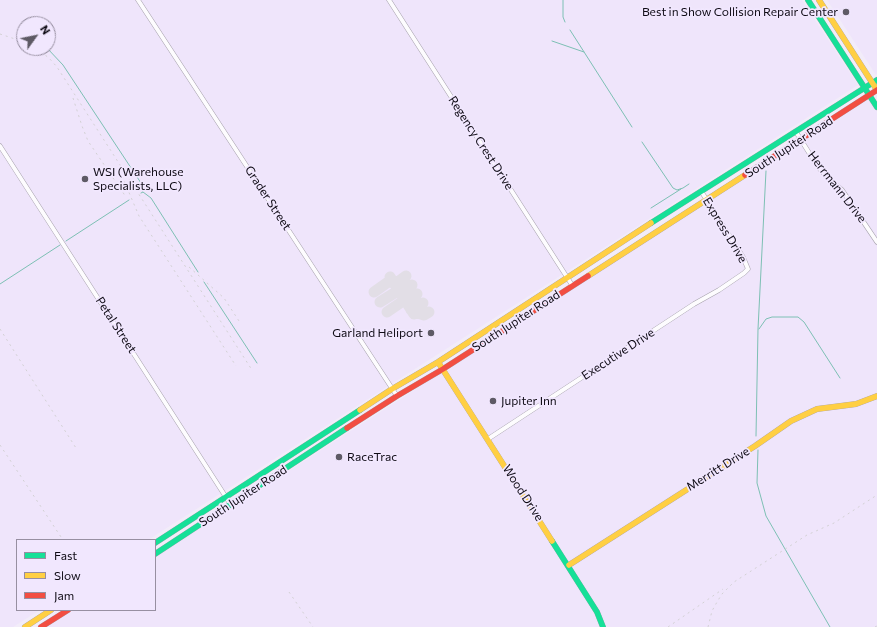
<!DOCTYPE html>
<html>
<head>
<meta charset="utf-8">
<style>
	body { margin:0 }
	#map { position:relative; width:877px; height:627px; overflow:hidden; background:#f2ecf9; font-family:Commissioner,sans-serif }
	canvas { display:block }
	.legend { position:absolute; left:16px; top:539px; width:140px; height:72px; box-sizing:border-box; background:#f1e7fe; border:1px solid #978fa1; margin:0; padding:5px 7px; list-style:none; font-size:12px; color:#0f0b15 }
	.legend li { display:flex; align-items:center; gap:8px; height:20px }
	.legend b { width:20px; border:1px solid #978fa1 }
	.north { position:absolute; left:16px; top:16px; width:40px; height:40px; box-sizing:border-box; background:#f1e7fe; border:1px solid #978fa1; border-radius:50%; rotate:57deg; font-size:11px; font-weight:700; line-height:16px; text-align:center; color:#0f0b15 }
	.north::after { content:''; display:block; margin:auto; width:14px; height:18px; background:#5e5a65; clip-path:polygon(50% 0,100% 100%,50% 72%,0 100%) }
</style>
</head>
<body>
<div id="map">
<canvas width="877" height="627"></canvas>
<ul class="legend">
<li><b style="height:5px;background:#16e098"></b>Fast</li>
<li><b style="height:5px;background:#ffcf43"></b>Slow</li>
<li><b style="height:5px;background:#f24e42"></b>Jam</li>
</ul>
<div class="north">N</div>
</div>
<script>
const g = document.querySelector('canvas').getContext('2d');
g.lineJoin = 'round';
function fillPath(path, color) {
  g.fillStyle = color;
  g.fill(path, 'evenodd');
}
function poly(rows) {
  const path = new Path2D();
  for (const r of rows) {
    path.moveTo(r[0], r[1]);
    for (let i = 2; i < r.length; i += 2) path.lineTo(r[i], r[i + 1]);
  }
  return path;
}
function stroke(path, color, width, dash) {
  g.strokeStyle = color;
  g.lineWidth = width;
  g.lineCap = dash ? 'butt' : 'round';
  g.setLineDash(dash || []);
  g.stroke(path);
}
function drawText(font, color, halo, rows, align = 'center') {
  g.font = font + ' Commissioner,sans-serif';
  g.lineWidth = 3.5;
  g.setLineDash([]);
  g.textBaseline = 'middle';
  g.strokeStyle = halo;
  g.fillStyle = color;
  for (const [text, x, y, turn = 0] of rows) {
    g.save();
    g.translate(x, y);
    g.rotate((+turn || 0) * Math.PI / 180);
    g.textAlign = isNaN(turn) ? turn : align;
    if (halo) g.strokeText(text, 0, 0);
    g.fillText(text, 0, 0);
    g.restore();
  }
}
fillPath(poly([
	[0,0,802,0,858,85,148,540,17,540,17,610,40,610,13,627,0,627],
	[24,24,48,24,48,48,24,48],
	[827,0,877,0,877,74,876,75],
	[869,97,877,110,877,627,47,627,73,610,155,610,155,557]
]), '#efe5fb');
stroke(poly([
	[563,0,563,17,565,22],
	[570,30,632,127],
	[552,41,584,52],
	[47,48,63,65,141,183,142,189,143,192,141,193],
	[642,142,673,188,677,190,683,188,689,184],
	[143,192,151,198,198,272],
	[651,208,681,189],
	[66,241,129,200],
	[204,282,257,363],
	[0,284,60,245],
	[759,329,766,319,772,317,798,317,804,322,840,378],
	[756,436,758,329,766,171],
	[758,450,757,483,766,516,830,627]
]), '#7dc0b4', 1);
stroke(poly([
	[390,277,414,314,418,313,424,315,429,312],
	[393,283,395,284,406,276],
	[374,292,391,280],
	[399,292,401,292,412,285],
	[405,301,407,301,417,294],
	[380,302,396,292,397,290],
	[411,310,423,303],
	[387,312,403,301,403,299]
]), '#e2dee6', 11);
const street = poly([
	[138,0,397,396],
	[389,0,572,285],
	[796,132,818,167,827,177,842,190,877,242],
	[0,146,231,505],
	[488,439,694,304,719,290,744,273,748,269,743,257,701,191]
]);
const fast = poly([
	[808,0,877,107],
	[651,223,877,80],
	[552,541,597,612,603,627],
	[155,543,360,410],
	[155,554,347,428]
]);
const slow = poly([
	[819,0,877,90],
	[588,276,745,175],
	[438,362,552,541],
	[360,410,392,389,438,362,651,223],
	[569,565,755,446,791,421,817,409,856,404,877,396],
	[25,627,51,610]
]);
const jam = poly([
	[745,175,877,90],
	[347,428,397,396,443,369,588,276],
	[41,627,68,610]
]);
stroke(street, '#a6a1ac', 5);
stroke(fast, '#a6a1ac', 6);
stroke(slow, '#a6a1ac', 6);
stroke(jam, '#a6a1ac', 6);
stroke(street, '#fdfcfe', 4);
stroke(fast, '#16e098', 5.5);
stroke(slow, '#ffcf43', 5.5);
stroke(jam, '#f24e42', 5.5);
stroke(poly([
	[0,34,24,42],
	[36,48,49,58,57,67,252,370],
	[73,98,82,126,88,141,126,197],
	[122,176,139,216,236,366],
	[189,267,224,298,239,321],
	[0,329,76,448],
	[0,445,63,540],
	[289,592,313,627],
	[668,627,723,589],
	[708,627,712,611,717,602,722,594,734,582,807,535,834,523,877,495],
	[875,627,877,626]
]), '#d3d1d4', 1, [2, 4]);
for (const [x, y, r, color] of [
	[846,12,4,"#5e5a65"],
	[85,179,4,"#5e5a65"],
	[431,333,4,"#5e5a65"],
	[493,401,4,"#5e5a65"],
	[339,457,4,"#5e5a65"]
]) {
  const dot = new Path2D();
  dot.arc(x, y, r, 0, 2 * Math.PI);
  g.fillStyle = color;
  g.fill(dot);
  stroke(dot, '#f1e7fe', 1.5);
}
drawText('12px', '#0f0b15', '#f1e7fe', [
	["Best in Show Collision Repair Center",838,12,"right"],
	["WSI (Warehouse",93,172],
	["Specialists, LLC)",93,186],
	["Garland Heliport",423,333,"right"],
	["Jupiter Inn",501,401],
	["RaceTrac",347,457]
], 'left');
drawText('12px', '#0f0b15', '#f1e7fe', [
	["Regency Crest Drive",481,143,57],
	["South Jupiter Road",789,147,-33],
	["Herrmann Drive",837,187,52],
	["Grader Street",268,198,57],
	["Express Drive",725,230,59],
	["South Jupiter Road",516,321,-33],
	["Petal Street",116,325,57],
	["Executive Drive",618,354,-33],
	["Merritt Drive",718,469,-32],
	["Wood Drive",523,493,57],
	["South Jupiter Road",243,496,-33]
]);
</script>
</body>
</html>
